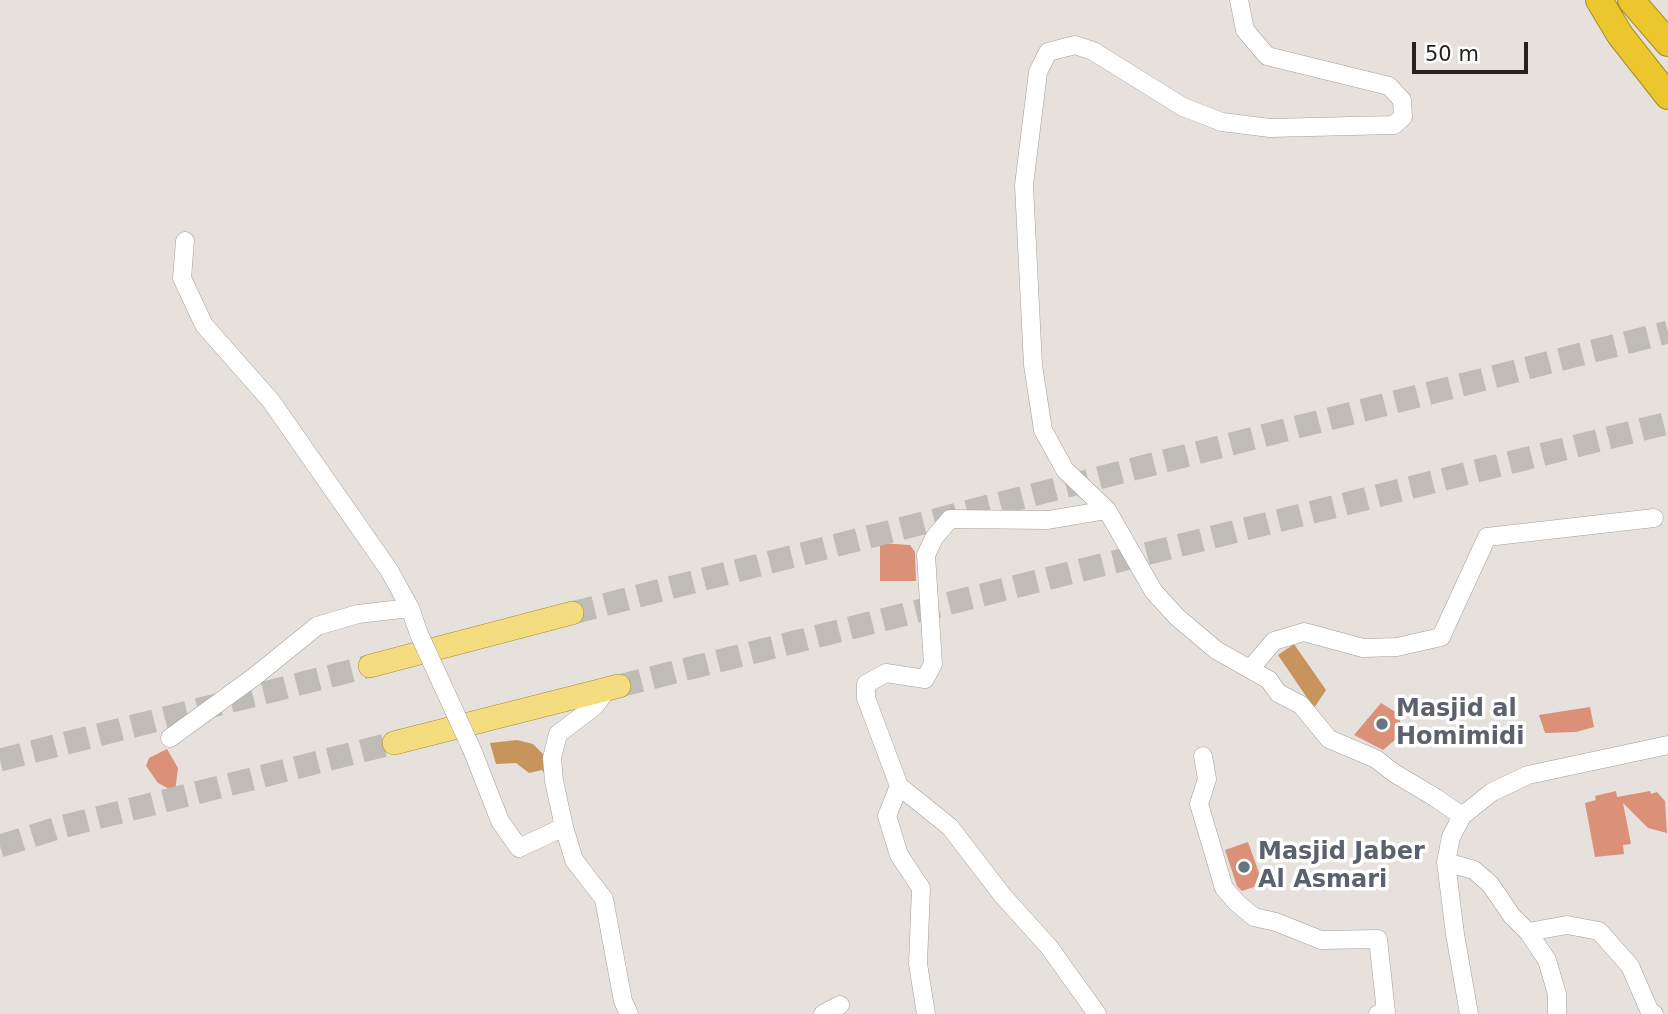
<!DOCTYPE html>
<html>
<head>
<meta charset="utf-8">
<style>
	body { margin:0 }
	#map { position:relative; width:1668px; height:1014px; overflow:hidden; background:#e6e1dd; font-family:"DejaVu Sans",sans-serif }
	canvas { display:block }
	.scale { position:absolute; left:1412px; top:42px; width:116px; height:32px; box-sizing:border-box; border:4px solid #242321; border-top:0; padding-left:9px; font-size:21px; line-height:24px; white-space:nowrap; color:#242321; -webkit-text-stroke:5px #fff; paint-order:stroke }
</style>
</head>
<body>
<div id="map">
<canvas width="1668" height="1014"></canvas>
<div class="scale">50 m</div>
</div>
<script>
const g = document.querySelector('canvas').getContext('2d');
g.lineJoin = 'round';
function fillPath(path, color) {
  g.fillStyle = color;
  g.fill(path, 'evenodd');
}
function poly(rows) {
  const path = new Path2D();
  for (const r of rows) {
    path.moveTo(r[0], r[1]);
    for (let i = 2; i < r.length; i += 2) path.lineTo(r[i], r[i + 1]);
  }
  return path;
}
function stroke(path, color, width, dash) {
  g.strokeStyle = color;
  g.lineWidth = width;
  g.lineCap = dash ? 'butt' : 'round';
  g.setLineDash(dash || []);
  g.stroke(path);
}
function drawText(font, color, halo, rows, align = 'center') {
  g.font = font + ' "DejaVu Sans",sans-serif';
  g.lineWidth = 7;
  g.setLineDash([]);
  g.textBaseline = 'middle';
  g.strokeStyle = halo;
  g.fillStyle = color;
  for (const [text, x, y, turn = 0] of rows) {
    g.save();
    g.translate(x, y);
    g.rotate((+turn || 0) * Math.PI / 180);
    g.textAlign = isNaN(turn) ? turn : align;
    if (halo) g.strokeText(text, 0, 0);
    g.fillText(text, 0, 0);
    g.restore();
  }
}
fillPath(poly([
	[1294,644,1326,690,1314,708,1278,655],
	[517,740,533,744,547,758,545,774,542,770,529,773,516,763,496,764,490,743]
]), '#c7945c');
fillPath(poly([
	[880,543,910,545,915,552,916,581,880,581],
	[1381,703,1399,714,1402,734,1383,750,1354,735],
	[1590,707,1594,727,1576,732,1545,733,1539,715],
	[167,749,178,768,175,792,158,783,146,766,149,758],
	[1616,791,1617,797,1650,791,1651,794,1657,792,1665,801,1667,833,1648,828,1623,803,1631,844,1623,845,1624,854,1595,857,1585,803,1596,800,1595,796],
	[1248,842,1263,884,1242,891,1237,886,1225,850]
]), '#da9178');
stroke(poly([
	[572,613,1668,332],
	[619,686,1668,423],
	[0,760,370,666],
	[0,846,61,827,394,743]
]), '#bfbbb7', 23, [23, 11]);
const minor = poly([
	[1239,0,1245,30,1267,56,1389,86,1402,100,1403,117,1394,125,1270,128,1222,122,1183,107,1093,51,1075,45,1048,52,1038,72,1024,185,1033,365,1043,430,1065,470,1107,510,1154,592,1177,617,1216,650,1269,680,1278,693,1301,705,1329,739,1376,759,1394,773,1436,798,1462,816],
	[185,241,182,278,204,325,271,401,389,570,410,608,419,634],
	[1250,669,1274,641,1304,632,1363,648,1397,647,1441,637,1487,537,1654,518],
	[170,738,254,677,317,626,358,614,410,608],
	[473,752,500,821,519,848,564,827,574,860,604,899,623,1001,629,1014],
	[1203,756,1207,779,1199,804,1224,888,1237,903,1254,917,1276,922,1321,940,1378,939,1386,1012,1378,1014],
	[899,786,887,816,899,855,921,888,918,964,926,1014],
	[564,827,554,781,552,758,558,734,595,706,607,689],
	[1446,862,1474,870,1490,884,1512,916,1528,932,1567,925,1599,931,1630,966,1650,1012,1654,1014],
	[1528,932,1547,960,1557,994,1557,1014],
	[823,1014,840,1005],
	[1097,1014,1049,947,1003,896,950,827,899,786,866,698,866,684,886,673,925,679,933,664,926,555,934,538,950,519,1048,520,1107,510],
	[1469,1014,1455,934,1446,862,1451,837,1462,816,1492,792,1528,775,1668,745]
]);
const major = poly([
	[370,666,572,613],
	[394,743,619,686]
]);
const highway = poly([
	[1599,0,1620,35,1668,96],
	[1631,0,1668,43]
]);
stroke(minor, '#a49f9b', 19);
stroke(major, '#a58d28', 24);
stroke(highway, '#a58d28', 28);
stroke(minor, '#fff', 18);
stroke(major, '#f3dd80', 23);
stroke(highway, '#ebc62c', 26);
const minorBridge = poly([
	[419,634,473,752]
]);
stroke(minorBridge, '#a49f9b', 19, []);
stroke(minorBridge, '#fff', 18);
for (const [x, y, r, color] of [
	[1382,724,7,"#6b7280"],
	[1244,867,7,"#6b7280"]
]) {
  const dot = new Path2D();
  dot.arc(x, y, r, 0, 2 * Math.PI);
  g.fillStyle = color;
  g.fill(dot);
  stroke(dot, '#fff', 2.5);
}
drawText('bold 24px', '#5b616d', '#fff', [
	["Masjid al",1396,710],
	["Homimidi",1396,738],
	["Masjid Jaber",1258,853],
	["Al Asmari",1258,881]
], 'left');
</script>
</body>
</html>
